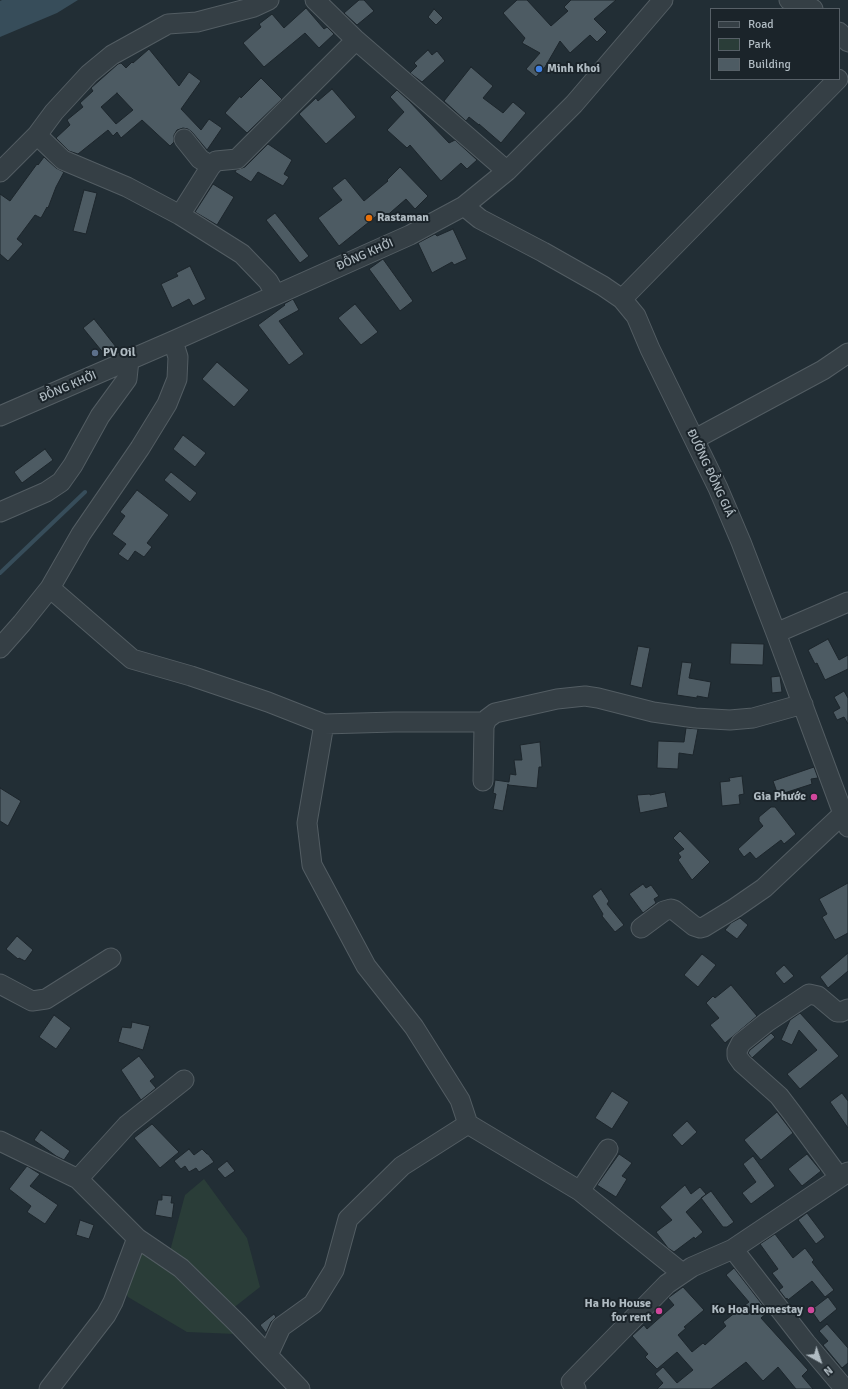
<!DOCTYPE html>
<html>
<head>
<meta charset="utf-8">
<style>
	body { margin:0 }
	#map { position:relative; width:848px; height:1389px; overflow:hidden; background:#222e35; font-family:Signika,sans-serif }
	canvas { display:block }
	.legend { position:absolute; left:710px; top:8px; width:130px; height:72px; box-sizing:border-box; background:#1b242a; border:1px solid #576067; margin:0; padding:5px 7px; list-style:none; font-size:12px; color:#b0bbc2 }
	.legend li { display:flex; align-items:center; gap:8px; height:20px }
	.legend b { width:20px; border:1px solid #576067 }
	.north { position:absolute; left:800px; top:1341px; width:40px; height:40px; -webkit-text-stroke:3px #1b242a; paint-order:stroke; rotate:140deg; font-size:11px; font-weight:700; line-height:16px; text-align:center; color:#b0bbc2 }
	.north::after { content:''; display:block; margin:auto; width:14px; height:18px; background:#b0bbc2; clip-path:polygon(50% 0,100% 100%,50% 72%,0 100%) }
</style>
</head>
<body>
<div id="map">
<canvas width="848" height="1389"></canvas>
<ul class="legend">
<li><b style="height:5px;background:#353f45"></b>Road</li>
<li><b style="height:11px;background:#2a3d38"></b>Park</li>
<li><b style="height:11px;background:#4d5b63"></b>Building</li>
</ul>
<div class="north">N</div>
</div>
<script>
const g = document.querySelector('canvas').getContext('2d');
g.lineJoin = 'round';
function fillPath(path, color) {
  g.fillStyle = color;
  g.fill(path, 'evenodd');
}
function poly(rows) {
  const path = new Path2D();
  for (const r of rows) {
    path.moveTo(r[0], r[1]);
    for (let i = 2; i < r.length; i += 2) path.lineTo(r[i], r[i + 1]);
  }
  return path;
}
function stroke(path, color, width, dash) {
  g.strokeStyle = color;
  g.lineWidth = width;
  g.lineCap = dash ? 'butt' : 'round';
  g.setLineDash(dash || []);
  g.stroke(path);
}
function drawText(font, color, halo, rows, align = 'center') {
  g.font = font + ' Signika,sans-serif';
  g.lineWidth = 4;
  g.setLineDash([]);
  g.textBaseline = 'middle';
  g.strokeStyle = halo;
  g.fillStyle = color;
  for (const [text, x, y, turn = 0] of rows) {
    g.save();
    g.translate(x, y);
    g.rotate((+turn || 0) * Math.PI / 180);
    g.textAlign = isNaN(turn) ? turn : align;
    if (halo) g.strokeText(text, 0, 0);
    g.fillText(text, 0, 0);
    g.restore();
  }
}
fillPath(poly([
	[204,1179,247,1238,260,1287,232,1309,236,1334,187,1332,128,1297,123,1285,132,1250,170,1251,185,1195]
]), '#2a3d38');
fillPath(poly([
	[2,0,78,0,57,13,0,37,0,1]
]), '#374d5a');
stroke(poly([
	[0,573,85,492]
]), '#374d5a', 4);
const building = poly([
	[359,0,364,0,374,11,357,25,344,13,359,0],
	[517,0,527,0,551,26,568,11,564,7,571,0,616,0,594,19,607,32,597,42,590,35,570,53,560,41,545,67,536,77,526,69,540,53,522,43,525,38,503,13,517,0],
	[306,8,324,29,327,27,334,34,319,48,305,33,264,67,243,43,261,27,259,24,272,14,284,28,306,8],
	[434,9,443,18,436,25,428,17,434,9],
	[149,49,179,86,189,72,201,81,181,109,201,130,209,119,222,128,207,150,192,132,188,129,183,128,177,130,174,135,174,142,170,146,142,120,121,138,117,132,113,136,108,130,78,154,69,151,56,138,70,125,67,120,83,107,80,103,93,91,91,88,118,64,121,63,126,68,132,62,133,63,149,49],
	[117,93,133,110,116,124,101,107,117,93],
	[428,50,432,55,437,51,445,61,422,82,410,73,417,66,414,63,428,50],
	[471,67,493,86,483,98,503,113,513,102,526,113,501,143,479,124,479,125,469,117,466,121,444,101,471,67],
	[261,78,282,99,247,133,225,113,240,96,241,98,261,78],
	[332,89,356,117,326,144,299,114,316,98,318,101,332,89],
	[397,90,409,101,449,143,455,140,477,160,467,169,461,163,441,181,410,145,407,148,387,130,404,112,390,97,397,90],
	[268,144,292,160,284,174,289,177,283,186,258,172,251,182,235,172,236,170,245,167,268,144],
	[44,157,56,168,64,172,56,187,48,208,47,207,41,218,35,215,17,239,23,244,8,261,0,254,0,194,10,201,37,164,38,165,44,157],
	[400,167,428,196,415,209,406,199,383,219,379,214,339,246,318,218,342,200,332,188,345,178,364,201,388,181,387,180,400,167],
	[213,184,234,197,217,225,195,212,213,184],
	[84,190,97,193,86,234,73,231,84,190],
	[275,213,309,256,300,263,266,220,275,213],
	[453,229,467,259,454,265,452,262,432,273,418,243,435,234,437,236,453,229],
	[383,259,413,301,400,311,369,269,383,259],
	[190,266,206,299,193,306,189,299,172,308,161,284,178,276,176,273,190,266],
	[293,299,299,310,279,321,304,354,289,365,258,325,285,305,284,304,293,299],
	[355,304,378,332,361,345,338,318,355,304],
	[94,319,116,347,105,355,83,328,94,319],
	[217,362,249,390,234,407,202,379,217,362],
	[183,435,206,453,195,467,173,449,183,435],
	[45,449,53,460,22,483,14,472,45,449],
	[171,472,197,493,190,502,164,480,171,472],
	[137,490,169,515,147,543,152,547,144,557,135,551,128,561,118,554,126,544,112,534,125,516,120,512,137,490],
	[828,639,839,660,848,655,848,669,825,680,817,663,815,664,808,650,828,639],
	[731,643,764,644,763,665,730,664,731,643],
	[638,646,650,648,642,688,630,685,638,646],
	[682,662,692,663,689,678,711,682,708,698,697,696,697,698,677,695,682,662],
	[780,676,782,692,772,693,771,677,780,676],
	[844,691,848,698,848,724,844,717,837,720,833,712,840,708,834,697,844,691],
	[686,728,698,729,693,755,679,753,678,769,657,768,658,741,684,742,686,728],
	[540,742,542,767,539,767,537,788,508,785,508,784,503,811,493,809,496,794,493,793,495,780,509,782,510,774,516,775,514,760,522,760,520,745,540,742],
	[814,767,818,778,811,779,812,784,778,795,773,781,814,767],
	[742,776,744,794,739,795,740,804,722,806,720,782,730,781,729,778,742,776],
	[0,788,21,801,8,826,0,821,0,788],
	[665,792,668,807,640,813,637,795,650,794,650,795,665,792],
	[771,807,775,807,796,834,784,844,781,840,756,859,750,852,744,857,738,849,763,826,759,821,759,817,771,807],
	[680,831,710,862,692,880,678,860,681,857,678,853,684,849,673,838,680,831],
	[848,883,848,933,835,940,822,917,827,914,819,899,848,883],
	[643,884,646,888,651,885,659,896,654,899,656,903,643,913,629,894,643,884],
	[601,889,609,901,607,904,624,925,615,932,602,916,603,914,592,896,601,889],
	[740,918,748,925,737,939,725,930,731,923,740,918],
	[17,936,33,950,25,961,19,958,18,959,6,949,17,936],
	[848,953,848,971,828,988,820,977,848,953],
	[702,954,716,965,698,987,684,975,702,954],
	[784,965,794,976,784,984,775,973,784,965],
	[731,985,757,1016,725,1043,710,1025,719,1018,706,1003,713,996,715,998,731,985],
	[800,1013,839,1056,800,1089,787,1074,817,1050,799,1030,792,1045,781,1040,790,1020,800,1013],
	[54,1015,71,1028,56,1049,39,1037,54,1015],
	[132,1022,150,1026,143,1050,118,1042,122,1027,131,1028,132,1022],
	[771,1033,775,1037,752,1058,748,1053,750,1050,771,1033],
	[139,1056,155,1077,150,1081,156,1088,141,1100,121,1070,139,1056],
	[612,1091,629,1102,612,1129,595,1118,612,1091],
	[842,1093,848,1101,848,1128,830,1102,842,1093],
	[777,1112,793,1133,761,1160,744,1140,777,1112],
	[687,1121,697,1132,682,1146,672,1135,687,1121],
	[152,1124,179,1152,160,1168,134,1138,152,1124],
	[41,1130,70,1151,64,1160,56,1156,34,1140,41,1130],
	[189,1149,194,1155,202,1149,207,1154,208,1154,214,1162,199,1172,196,1168,189,1172,185,1166,181,1169,174,1161,189,1149],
	[619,1154,632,1163,622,1176,627,1179,616,1197,597,1185,619,1154],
	[807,1154,821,1171,802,1186,788,1169,807,1154],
	[753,1156,775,1186,751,1204,742,1193,756,1182,743,1164,753,1156],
	[227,1161,235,1171,225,1178,217,1169,227,1161],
	[27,1166,40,1174,30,1186,58,1205,45,1224,27,1212,31,1206,9,1189,27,1166],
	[685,1185,691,1194,700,1187,706,1194,686,1212,703,1232,695,1239,694,1237,674,1252,668,1248,656,1232,672,1220,660,1207,685,1185],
	[711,1191,734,1222,727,1227,723,1227,701,1198,711,1191],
	[162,1195,172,1196,171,1203,174,1203,172,1218,155,1215,158,1200,162,1200,162,1195],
	[807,1213,825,1237,816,1244,798,1220,807,1213],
	[80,1220,94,1225,89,1239,76,1235,80,1220],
	[775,1234,793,1258,805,1248,814,1260,812,1262,834,1290,825,1297,812,1281,788,1300,787,1298,786,1299,779,1290,783,1287,772,1273,778,1269,760,1244,775,1234],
	[734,1268,768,1312,761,1318,808,1370,802,1376,813,1389,796,1389,778,1367,763,1381,746,1362,711,1389,657,1389,663,1383,655,1374,663,1367,677,1383,693,1370,677,1352,657,1369,645,1357,648,1354,632,1336,644,1325,647,1329,674,1305,668,1298,683,1287,704,1310,684,1327,686,1328,678,1335,692,1352,703,1343,705,1345,726,1326,723,1322,749,1302,726,1275,734,1268],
	[828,1297,837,1309,820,1323,811,1310,828,1297],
	[274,1314,276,1317,271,1322,266,1333,260,1325,274,1314],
	[827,1324,848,1348,848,1363,842,1368,823,1345,828,1341,819,1331,827,1324]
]);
fillPath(building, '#4d5b63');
stroke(building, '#1d262c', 1);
const minor = poly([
	[315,0,356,40,507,171],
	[789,0,813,9],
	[839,32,848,42],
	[37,135,63,160,127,187,180,215,242,254,268,281,276,295],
	[184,139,200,159,211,166],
	[0,172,37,135,54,112,89,74,112,55,168,24,197,22,254,7,269,0],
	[464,206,480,219,543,252,603,286,622,299,636,316,650,349,718,488,741,542,776,633,848,827],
	[180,215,211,166,216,161,237,159,356,40],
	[622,299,838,79],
	[0,416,173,341,410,235,464,206,507,171,574,104,663,0],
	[695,439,823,370,848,353],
	[0,512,46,492,61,482,73,465,100,416,127,379,129,360],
	[50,588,132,659,191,676,268,702,324,724],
	[776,633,848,602],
	[0,648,22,623,50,588,81,534,140,448,167,404,177,379,178,357,173,341],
	[483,781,484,726,487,719,495,713,557,699,585,696,598,698,653,712,695,718,730,720,753,718,803,704],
	[641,928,664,911,671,909,674,910,694,926,700,928,704,927,735,908,764,888,843,814],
	[0,984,32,1001,46,999,111,958],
	[468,1124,460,1100,414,1027,366,966,312,865,307,823,324,724,394,722,485,722],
	[0,1141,78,1179,137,1238,181,1268,238,1324,300,1389],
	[608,1149,580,1191,682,1273],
	[839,1177,792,1113,779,1096,742,1063,737,1056,737,1051,741,1043,767,1022,809,994,818,996,837,1012,841,1012,848,1009],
	[78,1179,127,1125,184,1080],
	[733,1249,806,1343,844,1388],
	[268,1355,281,1327,313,1304,334,1270,348,1219,402,1166,468,1124,580,1191],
	[49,1389,106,1315,113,1302,137,1238],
	[576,1389,571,1382,667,1284,692,1267,733,1249,848,1172]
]);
stroke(minor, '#535d63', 21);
stroke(minor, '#353f45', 19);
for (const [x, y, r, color] of [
	[539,69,4,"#3f7fe0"],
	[369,218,4,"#e8710a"],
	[95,353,4,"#5c6f8a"],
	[814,797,4,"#d1479c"],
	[811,1310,4,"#d1479c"],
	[659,1311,4,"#d1479c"]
]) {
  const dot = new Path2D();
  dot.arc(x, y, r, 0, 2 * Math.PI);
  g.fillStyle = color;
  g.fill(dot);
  stroke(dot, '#1b242a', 1.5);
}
drawText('bold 12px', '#b0bbc2', '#1b242a', [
	["Minh Khoi",547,69],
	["Rastaman",377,218],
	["PV Oil",103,353],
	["Gia Phước",806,797,"right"],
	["Ha Ho House",651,1304,"right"],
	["for rent",651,1318,"right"],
	["Ko Hoa Homestay",803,1310,"right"]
], 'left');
drawText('12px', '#b0bbc2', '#1b242a', [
	["ĐỒNG KHỞI",365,255,-24],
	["ĐỒNG KHỞI",68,387,-23],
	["ĐƯỜNG ĐỒNG GIÁ",710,473,65]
]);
</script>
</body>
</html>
